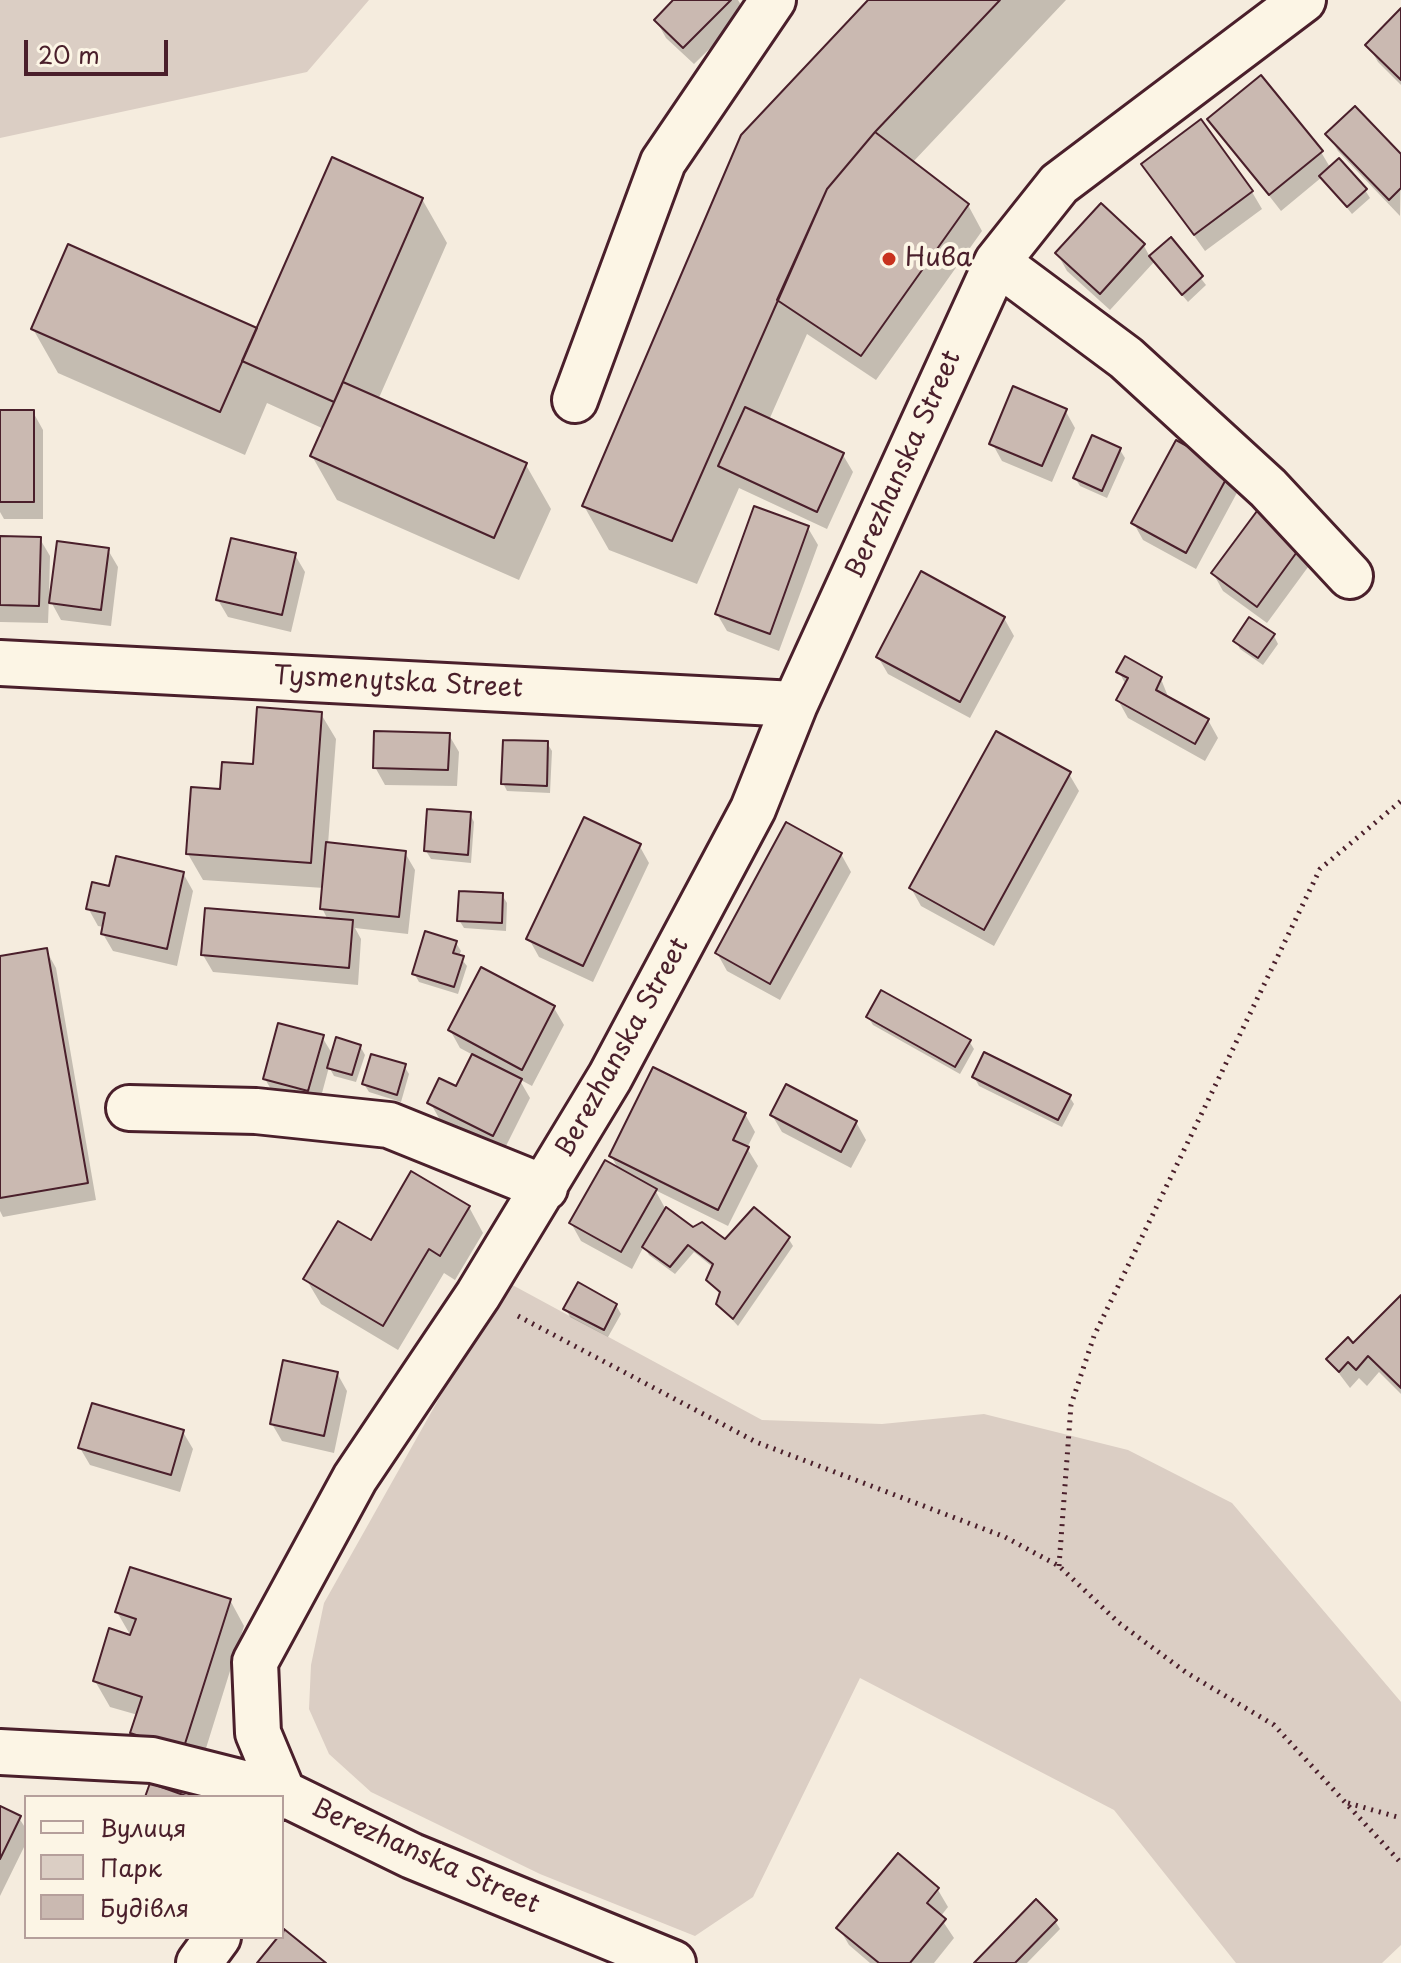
<!DOCTYPE html>
<html>
<head>
<meta charset="utf-8">
<style>
	body { margin:0 }
	#map { position:relative; width:1401px; height:1963px; overflow:hidden; background:#f5ecde; font-family:"Playpen Sans",sans-serif }
	canvas { display:block }
	.legend { position:absolute; left:24px; top:1795px; width:260px; height:144px; box-sizing:border-box; background:#fcf5e5; border:2px solid #b59f9b; margin:0; padding:10px 14px; list-style:none; font-size:24px; color:#4a1f2b }
	.legend li { display:flex; align-items:center; gap:16px; height:40px }
	.legend b { width:40px; border:2px solid #b59f9b }
	.scale { position:absolute; left:24px; top:40px; width:144px; height:36px; box-sizing:border-box; border:4px solid #4a1f2b; border-top:0; padding-left:10px; font-size:24px; line-height:28px; white-space:nowrap; color:#4a1f2b; -webkit-text-stroke:6px #fcf5e5; paint-order:stroke }
</style>
</head>
<body>
<div id="map">
<canvas width="1401" height="1963"></canvas>
<ul class="legend">
<li><b style="height:10px;background:#fcf5e5"></b>Вулиця</li>
<li><b style="height:22px;background:#dbcec4"></b>Парк</li>
<li><b style="height:22px;background:#cab9b1"></b>Будівля</li>
</ul>
<div class="scale">20 m</div>
</div>
<script>
const g = document.querySelector('canvas').getContext('2d');
g.lineJoin = 'round';
function fillPath(path, color) {
  g.fillStyle = color;
  g.fill(path, 'evenodd');
}
function poly(rows) {
  const path = new Path2D();
  for (const r of rows) {
    path.moveTo(r[0], r[1]);
    for (let i = 2; i < r.length; i += 2) path.lineTo(r[i], r[i + 1]);
  }
  return path;
}
function stroke(path, color, width, dash) {
  g.strokeStyle = color;
  g.lineWidth = width;
  g.lineCap = dash ? 'butt' : 'round';
  g.setLineDash(dash || []);
  g.stroke(path);
}
function drawText(font, color, halo, rows, align = 'center') {
  g.font = font + ' "Playpen Sans",sans-serif';
  g.lineWidth = 8;
  g.setLineDash([]);
  g.textBaseline = 'middle';
  g.strokeStyle = halo;
  g.fillStyle = color;
  for (const [text, x, y, turn = 0] of rows) {
    g.save();
    g.translate(x, y);
    g.rotate((+turn || 0) * Math.PI / 180);
    g.textAlign = isNaN(turn) ? turn : align;
    if (halo) g.strokeText(text, 0, 0);
    g.fillText(text, 0, 0);
    g.restore();
  }
}
fillPath(poly([
	[0,0,369,0,307,72,0,138],
	[505,1281,762,1420,882,1424,984,1414,1128,1450,1232,1503,1401,1702,1401,1945,1382,1963,1236,1963,1114,1810,860,1678,753,1897,695,1936,540,1874,371,1792,329,1754,309,1709,311,1665,324,1603]
]), '#dbcec4');
fillPath(poly([
	[676,0,738,0,746,13,694,64,666,38,656,20],
	[871,0,1066,0,912,163,968,205,982,231,876,380,807,334,769,420,843,455,853,472,827,529,739,488,697,584,609,550,584,506],
	[1401,11,1401,85,1378,62,1368,45],
	[1210,120,1321,152,1331,169,1365,190,1370,198,1352,214,1322,177,1281,211],
	[1328,134,1401,157,1400,216,1338,151],
	[1143,164,1252,192,1262,209,1205,251],
	[422,199,447,243,378,400,526,465,551,509,519,580,337,500,312,456,324,429,267,403,245,455,58,373,33,329,258,330],
	[1101,206,1144,246,1150,257,1171,240,1206,285,1188,302,1154,262,1110,310,1067,271,1057,253],
	[1065,410,1075,428,1052,482,1002,461,992,443],
	[0,412,33,412,43,430,43,519,4,519,0,512],
	[1120,450,1125,458,1107,498,1080,486,1075,478],
	[1229,472,1239,489,1196,569,1143,540,1133,522],
	[1257,514,1311,563,1267,623,1223,591,1213,573],
	[808,528,818,545,779,651,727,631,717,614],
	[0,538,40,539,50,556,49,596,108,550,118,567,111,626,61,620,49,598,48,623,0,622],
	[295,555,305,572,291,632,228,617,218,600],
	[1004,618,1014,636,970,718,888,674,878,657],
	[1274,636,1278,644,1263,665,1240,649,1236,641],
	[1119,672,1161,679,1169,699,1208,720,1218,738,1205,761,1128,718,1118,700,1126,685],
	[321,714,336,739,328,844,405,853,415,870,408,934,355,928,361,939,358,985,213,972,203,955,328,920,322,908,324,888,203,880,188,854,222,792],
	[449,735,459,752,457,786,385,785,375,767],
	[547,743,552,751,550,793,507,791,503,783],
	[1069,774,1079,791,994,946,921,906,911,888],
	[470,814,474,822,471,863,431,859,426,851],
	[639,845,649,863,593,982,539,957,529,939],
	[841,854,851,872,780,1000,727,971,717,953],
	[183,873,193,891,177,966,113,951,103,934,104,927,98,926,88,908,111,888],
	[502,895,507,903,506,931,464,928,459,920],
	[456,943,461,951,459,956,467,966,458,994,419,982,414,973],
	[46,950,56,968,96,1200,3,1217,0,1211,0,958],
	[554,1008,564,1025,532,1086,519,1079,530,1098,503,1152,440,1120,430,1102,456,1089,473,1055,460,1048,450,1030],
	[868,1017,969,1041,974,1049,960,1074,873,1025],
	[322,1037,333,1055,360,1046,365,1055,356,1082,334,1076,329,1067,318,1108,275,1096,265,1079],
	[404,1066,409,1074,401,1102,369,1092,364,1084],
	[974,1077,1069,1096,1074,1104,1062,1127,979,1086],
	[745,1114,755,1132,747,1148,758,1166,728,1226,655,1190,665,1208,693,1229,726,1242,788,1238,793,1246,738,1326,718,1304,721,1295,708,1280,714,1268,694,1252,675,1274,649,1255,644,1246,632,1269,581,1241,571,1223,619,1170,611,1156],
	[772,1115,856,1122,866,1140,851,1168,782,1132],
	[469,1207,483,1233,455,1280,444,1273,398,1350,321,1304,306,1279,372,1243],
	[1401,1297,1401,1394,1379,1372,1367,1386,1359,1378,1350,1388,1328,1359,1353,1346],
	[616,1305,621,1314,608,1337,570,1317,566,1309],
	[337,1373,347,1391,334,1453,282,1441,272,1424],
	[183,1432,193,1449,180,1492,90,1465,80,1448],
	[230,1600,244,1626,198,1774,147,1758,133,1732,138,1715,110,1707,95,1681,132,1638,117,1612],
	[0,1808,19,1818,26,1829,26,1843,0,1896],
	[898,1856,938,1890,948,1907,940,1917,954,1938,934,1963,870,1963,849,1945,839,1928],
	[1055,1921,1060,1929,1027,1963,976,1963]
]), '#0003');
const building = poly([
	[673,0,731,0,683,48,654,20,673,0],
	[868,0,1000,0,875,132,827,189,672,541,582,506,741,135,868,0],
	[1401,8,1401,80,1365,45,1401,8],
	[1261,75,1323,151,1269,195,1207,119,1261,75],
	[1355,106,1401,154,1401,188,1389,200,1325,134,1355,106],
	[1201,119,1253,191,1194,235,1141,164,1201,119],
	[875,132,969,204,861,356,777,300,827,189,875,132],
	[332,157,423,198,334,402,242,361,332,157],
	[1339,158,1367,189,1347,207,1319,176,1339,158],
	[1101,203,1145,244,1100,294,1055,253,1101,203],
	[1171,237,1203,276,1182,295,1149,256,1171,237],
	[68,244,257,328,220,412,31,329,68,244],
	[343,382,527,463,494,538,310,456,343,382],
	[1013,386,1067,409,1042,466,989,444,1013,386],
	[745,407,844,453,817,512,718,466,745,407],
	[0,410,34,410,34,502,0,502,0,410],
	[1092,435,1121,448,1102,491,1073,478,1092,435],
	[1176,440,1231,470,1186,553,1131,523,1176,440],
	[754,506,809,526,770,634,715,614,754,506],
	[1257,511,1302,545,1257,607,1211,573,1257,511],
	[0,536,41,537,39,606,0,605,0,536],
	[231,538,296,553,282,615,216,600,231,538],
	[57,541,109,548,101,610,49,603,57,541],
	[921,571,1005,617,960,702,876,657,921,571],
	[1249,617,1275,634,1258,658,1233,641,1249,617],
	[1125,656,1162,677,1156,690,1209,719,1195,744,1116,700,1128,678,1116,672,1125,656],
	[257,707,322,712,311,863,186,854,191,787,220,789,222,762,253,764,257,707],
	[374,731,450,733,448,770,373,768,374,731],
	[996,731,1071,772,984,930,909,888,996,731],
	[503,740,548,741,547,786,501,784,503,740],
	[427,809,471,812,468,855,424,851,427,809],
	[584,817,641,844,583,966,526,939,584,817],
	[786,822,842,853,770,984,715,953,786,822],
	[326,842,406,851,399,917,320,909,326,842],
	[116,856,184,872,167,949,101,934,105,913,86,909,92,882,109,886,116,856],
	[459,891,503,893,502,923,457,921,459,891],
	[205,908,353,920,349,968,201,955,205,908],
	[425,931,457,941,453,953,464,956,454,987,412,974,425,931],
	[47,948,88,1183,0,1198,0,956,47,948],
	[481,967,555,1006,522,1070,448,1030,481,967],
	[881,990,971,1040,955,1067,866,1017,881,990],
	[278,1023,324,1035,308,1091,263,1079,278,1023],
	[336,1037,361,1045,352,1075,327,1068,336,1037],
	[984,1052,1071,1095,1058,1120,972,1077,984,1052],
	[371,1054,406,1064,397,1095,362,1084,371,1054],
	[472,1054,522,1079,493,1136,427,1103,439,1078,456,1086,472,1054],
	[653,1067,746,1113,733,1140,749,1147,718,1210,609,1156,653,1067],
	[786,1084,857,1121,841,1152,770,1115,786,1084],
	[605,1160,657,1189,621,1252,569,1223,605,1160],
	[411,1171,470,1206,440,1256,429,1249,383,1326,303,1279,338,1221,371,1240,411,1171],
	[666,1207,693,1227,702,1222,725,1239,754,1207,790,1237,733,1319,716,1304,720,1292,706,1280,713,1264,688,1245,670,1267,642,1247,666,1207],
	[578,1282,617,1304,604,1330,563,1309,578,1282],
	[1401,1295,1401,1388,1368,1356,1356,1370,1348,1362,1339,1372,1326,1359,1348,1337,1353,1343,1401,1295],
	[283,1360,338,1372,324,1436,270,1424,283,1360],
	[92,1403,184,1430,171,1475,78,1448,92,1403],
	[130,1567,231,1599,183,1750,130,1733,142,1697,93,1681,109,1628,130,1635,136,1619,115,1612,130,1567],
	[150,1783,189,1797,145,1797,150,1783],
	[0,1806,21,1816,0,1859,0,1806],
	[898,1853,939,1888,927,1903,946,1919,910,1963,879,1963,836,1928,898,1853],
	[1036,1899,1057,1920,1015,1963,974,1963,1036,1899],
	[284,1929,326,1963,257,1963,278,1937,282,1937,284,1929]
]);
fillPath(building, '#cab9b1');
stroke(building, '#4a1f2b', 2);
const minor = poly([
	[997,262,1126,358,1268,488,1350,576],
	[575,400,663,162,773,0],
	[0,663,795,704],
	[129,1108,256,1111,389,1125,545,1188],
	[0,1752,152,1760,283,1793,281,1797],
	[199,1963,218,1937],
	[673,1963,412,1856,283,1793,258,1733,255,1662,355,1478,478,1295,610,1077,753,809,795,704,997,262,1059,184,1303,0]
]);
stroke(minor, '#4a1f2b', 50);
stroke(poly([
	[518,1316,756,1442,1005,1537,1059,1566,1119,1623,1187,1673,1274,1725,1401,1863],
	[1059,1566,1071,1405,1094,1336,1320,869,1401,801],
	[1348,1803,1401,1818]
]), '#4a1f2b', 5, [2, 6]);
stroke(minor, '#fcf5e5', 44);
for (const [x, y, r, color] of [
	[889,259,8,"#c8321e"]
]) {
  const dot = new Path2D();
  dot.arc(x, y, r, 0, 2 * Math.PI);
  g.fillStyle = color;
  g.fill(dot);
  stroke(dot, '#fcf5e5', 3);
}
drawText('26px', '#4a1f2b', '#fcf5e5', [
	["Нива",905,259]
], 'left');
drawText('26px', '#4a1f2b', '#fcf5e5', [
	["Berezhanska Street",904,465,-66],
	["Tysmenytska Street",398,683,3],
	["Berezhanska Street",623,1048,-61],
	["Berezhanska Street",425,1857,24]
]);
</script>
</body>
</html>
